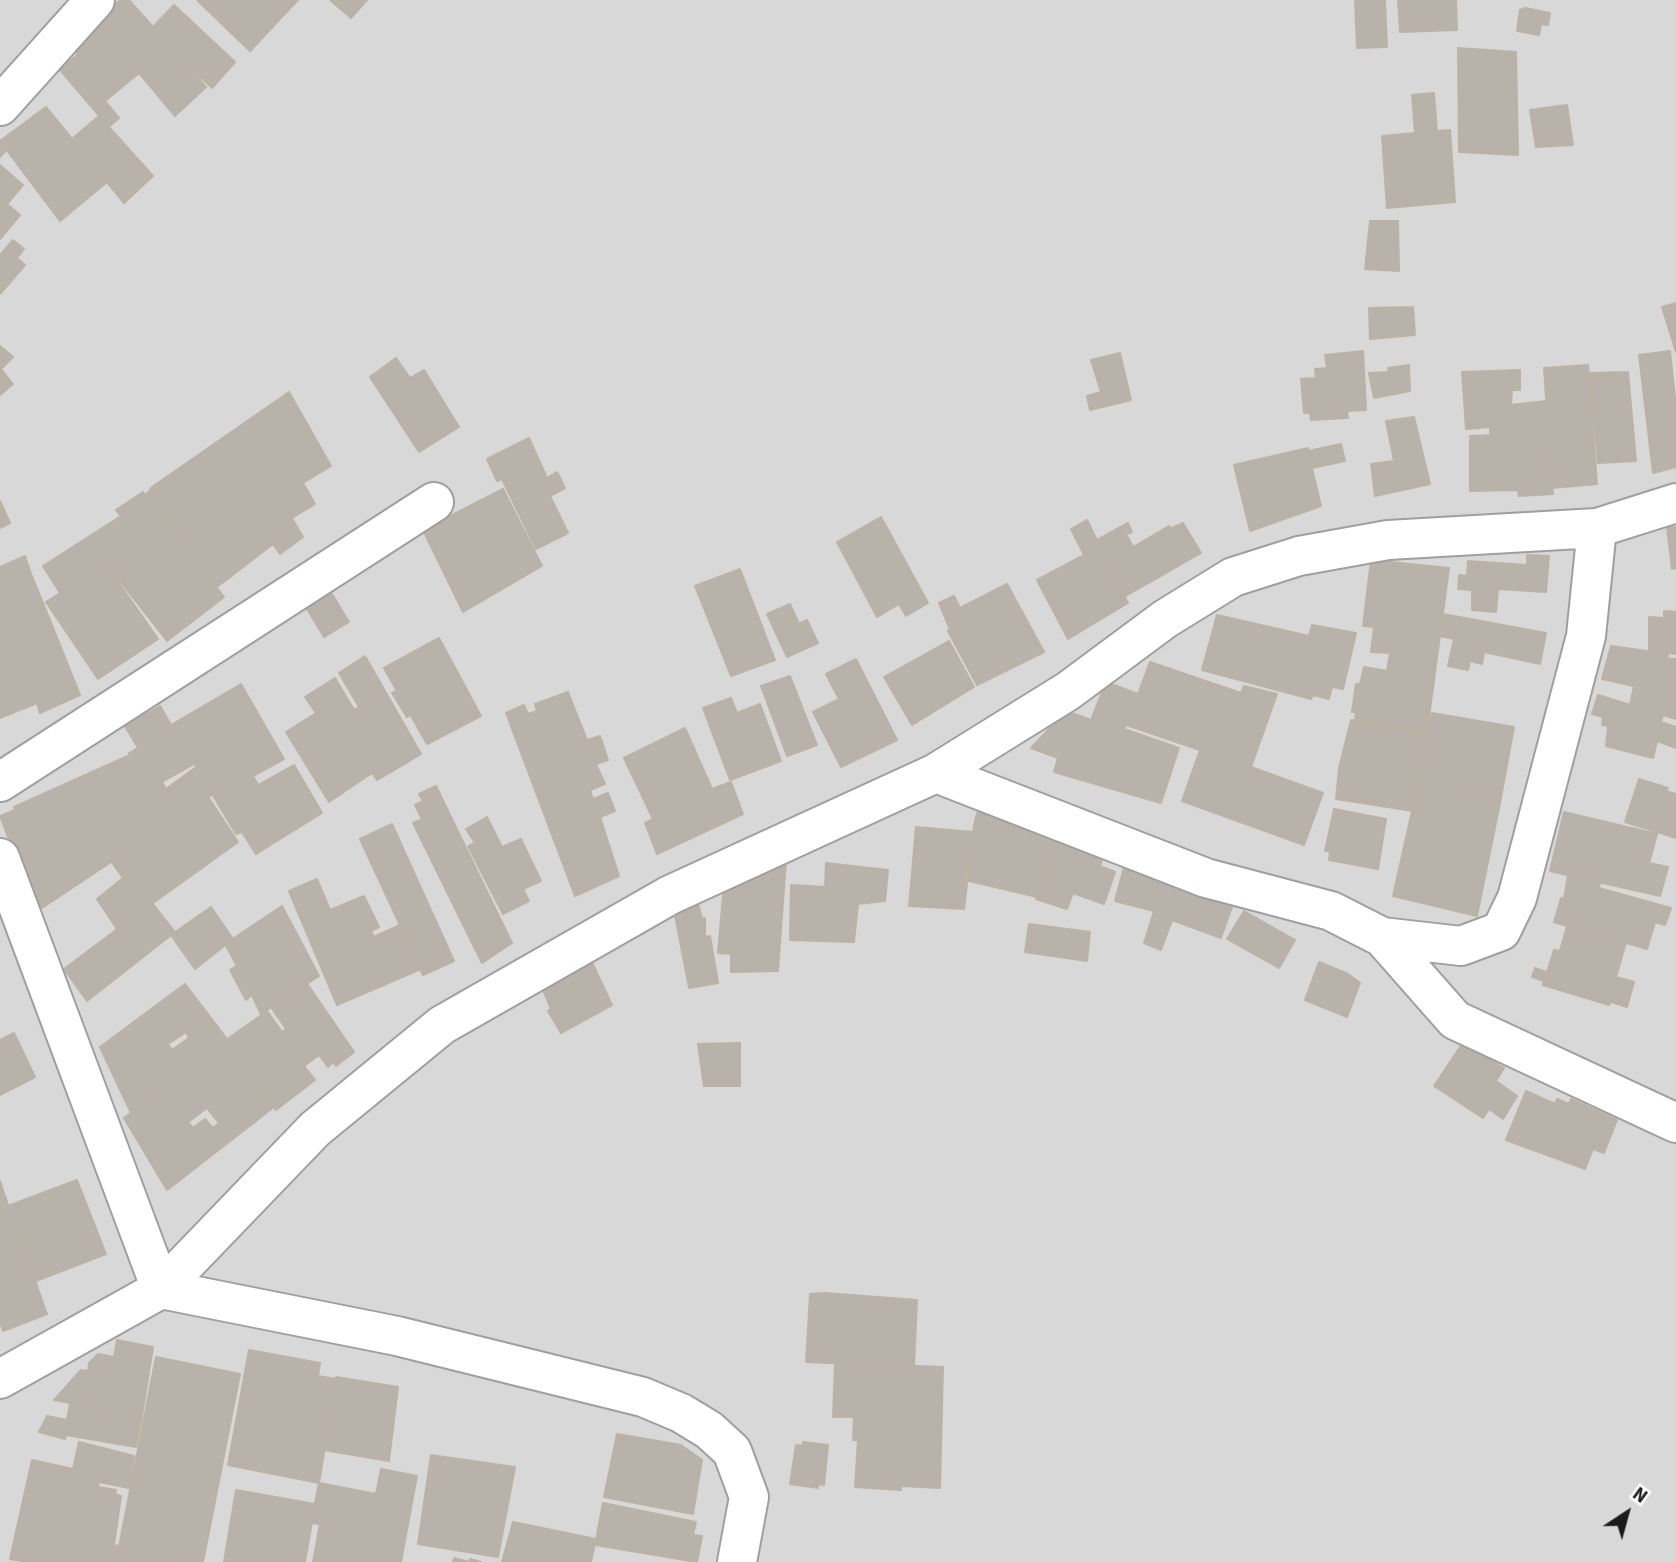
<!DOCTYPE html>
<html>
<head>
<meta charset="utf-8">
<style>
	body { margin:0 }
	#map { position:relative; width:1676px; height:1562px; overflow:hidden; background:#ebe9e1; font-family:"Source Sans 3",sans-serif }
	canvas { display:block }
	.north { position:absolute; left:1592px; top:1478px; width:70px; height:70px; -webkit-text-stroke:5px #fff; paint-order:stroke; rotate:36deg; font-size:19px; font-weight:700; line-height:28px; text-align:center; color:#1b1b1b }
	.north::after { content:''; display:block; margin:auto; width:24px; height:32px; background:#1b1b1b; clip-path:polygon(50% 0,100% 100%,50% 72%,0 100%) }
</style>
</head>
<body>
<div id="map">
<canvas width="1676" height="1562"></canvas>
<div class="north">N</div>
</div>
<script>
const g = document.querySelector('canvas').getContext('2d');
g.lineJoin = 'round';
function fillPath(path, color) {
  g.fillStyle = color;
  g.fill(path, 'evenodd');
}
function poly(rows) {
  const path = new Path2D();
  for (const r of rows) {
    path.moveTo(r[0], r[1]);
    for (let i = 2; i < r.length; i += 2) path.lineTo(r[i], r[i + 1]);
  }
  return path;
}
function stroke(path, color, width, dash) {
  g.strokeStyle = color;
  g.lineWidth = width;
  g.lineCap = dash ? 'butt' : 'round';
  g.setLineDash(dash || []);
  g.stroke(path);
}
fillPath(poly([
	[0,0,1676,0,1676,1562,0,1562]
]), '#d9d8d8');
const building = poly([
	[120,0,129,0,153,27,174,5,235,62,212,88,181,59,206,87,175,116,97,22,120,0],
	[197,0,298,0,250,51,197,0],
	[330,0,367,0,351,18,330,0],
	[1355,0,1385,0,1387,47,1357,48,1355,0],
	[1398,0,1456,0,1457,30,1400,32,1398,0],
	[1525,8,1550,13,1548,25,1541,24,1539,35,1517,31,1520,10,1525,8],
	[97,22,139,73,105,101,119,118,109,127,60,70,78,54,71,46,97,22],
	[1458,48,1516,52,1518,155,1459,152,1458,48],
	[1434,93,1437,131,1450,130,1455,202,1387,208,1382,136,1415,133,1412,95,1434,93],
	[1567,105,1573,145,1536,147,1530,110,1567,105],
	[46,107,107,182,60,221,0,141,46,107],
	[99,116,153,176,124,203,72,139,99,116],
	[0,141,7,149,0,157,0,141],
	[0,165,23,185,7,204,20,215,0,239,0,165],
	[1370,221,1398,221,1399,271,1365,269,1370,221],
	[13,240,24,249,17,258,25,265,0,294,0,255,13,240],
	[1676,303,1676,352,1662,307,1676,303],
	[1413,307,1415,335,1370,339,1369,308,1413,307],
	[0,346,13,357,0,370,0,346],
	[1363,351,1366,410,1347,411,1348,418,1311,420,1310,413,1304,413,1301,379,1316,378,1315,369,1327,368,1325,355,1363,351],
	[1670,351,1676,407,1676,467,1653,473,1639,355,1670,351],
	[1120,353,1131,400,1090,410,1087,396,1101,392,1091,360,1120,353],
	[396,358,410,378,424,370,459,427,419,452,370,377,396,358],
	[1409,365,1410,391,1374,398,1369,373,1389,372,1388,368,1409,365],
	[1588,365,1597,484,1552,488,1544,368,1588,365],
	[1,369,13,384,0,395,0,370,1,369],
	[1520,370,1520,390,1512,390,1511,405,1546,401,1553,494,1519,496,1518,490,1470,491,1470,436,1490,435,1490,427,1466,429,1462,372,1520,370],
	[1628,372,1636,461,1598,463,1590,373,1628,372],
	[289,392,331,466,303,483,315,504,292,518,303,537,280,554,273,544,217,587,146,495,152,487,289,392],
	[1414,417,1430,484,1375,496,1371,464,1394,461,1386,421,1414,417],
	[529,438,547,478,557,472,565,488,550,496,568,533,536,549,502,479,497,481,487,459,529,438],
	[1341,444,1345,461,1312,468,1321,506,1250,531,1234,465,1308,448,1308,451,1341,444],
	[503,489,542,566,463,612,423,530,503,489],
	[143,492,224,597,167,641,98,553,158,639,98,679,46,602,60,593,43,566,121,516,116,510,143,492],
	[0,501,10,523,0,528,0,501],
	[881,517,928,603,906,616,899,604,877,617,837,542,881,517],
	[1087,520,1128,603,1068,639,1037,580,1084,555,1071,529,1087,520],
	[1128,523,1132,532,1126,534,1133,547,1169,526,1170,529,1183,523,1201,553,1124,597,1097,540,1128,523],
	[1676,527,1676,568,1672,569,1667,528,1676,527],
	[1527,555,1549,556,1546,592,1498,589,1496,612,1472,610,1472,590,1458,589,1459,575,1467,576,1468,561,1527,565,1527,555],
	[25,556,31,574,0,587,0,567,25,556],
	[1371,560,1449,568,1427,732,1355,719,1356,712,1352,712,1356,684,1360,684,1364,667,1387,671,1390,653,1371,652,1374,627,1363,626,1371,560],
	[740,569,775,660,731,676,695,586,740,569],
	[31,574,54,630,0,652,0,587,31,574],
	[1007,584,1044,652,977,685,948,631,950,630,939,603,954,596,960,608,1007,584],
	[328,593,329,596,332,594,349,622,324,637,306,607,328,593],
	[790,604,799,624,807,620,818,643,787,657,767,614,790,604],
	[1664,611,1676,612,1676,654,1649,651,1649,617,1664,618,1664,611],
	[1443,614,1546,633,1540,664,1484,652,1482,664,1470,661,1468,670,1448,666,1454,639,1440,636,1443,614],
	[1217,615,1309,636,1312,625,1356,633,1343,689,1332,687,1329,699,1313,695,1311,699,1202,670,1217,615],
	[54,630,80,695,40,713,37,703,0,718,0,652,54,630],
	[439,638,481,716,427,744,410,714,407,717,392,693,397,691,384,668,439,638],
	[949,641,974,687,912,725,884,677,949,641],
	[1611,646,1668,654,1667,658,1676,659,1676,719,1630,705,1634,686,1602,679,1611,646],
	[365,656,421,754,391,772,354,710,359,707,339,673,365,656],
	[856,659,897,740,841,767,813,712,839,699,826,674,856,659],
	[1150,662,1241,693,1244,686,1277,694,1251,767,1323,793,1304,845,1182,801,1200,750,1126,725,1124,729,1179,748,1161,803,1054,772,1058,758,1031,748,1066,711,1091,720,1106,682,1138,694,1150,662],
	[790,676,817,745,787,756,761,686,790,676],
	[335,678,391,772,377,780,372,773,329,802,286,732,316,713,305,697,335,678],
	[241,684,284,759,253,776,258,785,294,765,322,813,256,854,242,832,236,834,171,725,241,684],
	[568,692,587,740,600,736,608,760,596,764,605,784,590,790,593,799,608,793,615,811,600,817,619,876,575,896,506,713,524,705,528,714,537,711,535,704,568,692],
	[1598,695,1663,715,1661,722,1676,727,1676,748,1657,741,1653,758,1606,746,1608,726,1602,725,1603,717,1592,714,1598,695],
	[731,698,737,713,760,704,781,761,730,780,703,708,731,698],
	[160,706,194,764,162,782,166,789,196,767,213,794,42,908,35,892,30,894,0,816,15,810,14,807,130,755,129,753,138,748,125,726,160,706],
	[1432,713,1514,727,1500,803,1418,784,1432,713],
	[1351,720,1427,734,1413,811,1336,799,1339,768,1351,720],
	[685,728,712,789,731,782,743,814,657,854,645,823,653,819,624,758,685,728],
	[1639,779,1668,788,1666,791,1676,794,1676,838,1625,822,1639,779],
	[1418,784,1500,803,1477,916,1393,896,1418,784],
	[436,786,512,943,482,963,413,823,422,819,415,805,423,801,419,794,436,786],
	[983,796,1061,823,1037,897,965,880,975,820,983,796],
	[208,797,238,842,117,929,97,899,123,878,111,861,208,797],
	[1334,809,1386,819,1378,869,1329,860,1330,851,1325,851,1334,809],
	[1564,812,1657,834,1649,863,1668,867,1660,896,1550,871,1564,812],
	[487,817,502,847,521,839,541,881,523,889,529,901,503,914,468,846,475,843,466,829,487,817],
	[1061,823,1109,840,1100,866,1115,872,1104,904,1073,893,1067,909,1036,899,1061,823],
	[392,824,454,961,423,975,360,839,392,824],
	[916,827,973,832,964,909,909,906,916,827],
	[787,847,778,971,731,972,731,954,718,953,724,884,787,847],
	[1129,849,1238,890,1221,938,1172,920,1161,950,1144,943,1154,911,1115,901,1129,849],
	[826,863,888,870,885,901,858,904,854,942,790,940,791,885,825,887,826,863],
	[1568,875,1600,882,1599,888,1671,908,1665,925,1655,922,1647,949,1554,922,1561,898,1564,899,1568,875],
	[317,879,330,910,364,896,379,927,371,931,374,937,400,925,421,969,337,1005,289,891,317,879],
	[697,899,702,919,705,918,705,937,710,936,718,983,689,988,674,910,697,899],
	[152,903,175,932,87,1001,64,969,152,903],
	[282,906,319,976,261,1014,252,995,246,1000,230,970,237,966,225,944,282,906],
	[211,907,233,939,195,969,171,935,211,907],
	[1244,911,1295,940,1279,968,1227,939,1244,911],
	[1029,924,1090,932,1087,961,1025,952,1029,924],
	[1567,926,1626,943,1616,977,1634,982,1627,1007,1611,1002,1609,1005,1543,985,1544,981,1532,977,1535,968,1547,972,1554,950,1560,951,1567,926],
	[589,956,612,1005,561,1033,548,1011,551,1009,541,985,589,956],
	[1319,962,1348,974,1360,983,1347,1017,1305,1000,1319,962],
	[306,982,354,1052,336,1066,333,1062,328,1067,319,1055,304,1066,315,1080,276,1110,226,1040,267,1011,282,1032,286,1029,271,1007,306,982],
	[185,984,227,1039,131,1113,100,1047,185,984],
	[186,1032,189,1038,172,1050,168,1044,186,1032],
	[14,1033,35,1077,0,1095,0,1040,14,1033],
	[226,1040,274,1107,167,1190,124,1118,226,1040],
	[207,1108,219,1123,213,1128,205,1119,193,1128,188,1122,207,1108],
	[740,1043,740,1086,704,1086,698,1044,740,1043],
	[1462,1044,1504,1068,1496,1081,1517,1096,1503,1119,1489,1109,1483,1118,1434,1086,1462,1044],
	[1526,1091,1555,1104,1557,1099,1569,1104,1571,1099,1617,1120,1604,1153,1593,1149,1585,1169,1506,1140,1526,1091],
	[77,1180,106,1254,36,1281,8,1206,77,1180],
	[0,1181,9,1208,0,1211,0,1181],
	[9,1208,47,1314,3,1331,0,1322,0,1211,9,1208],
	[825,1293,917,1300,914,1367,806,1362,810,1294,825,1293],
	[117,1340,153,1347,142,1416,54,1400,81,1370,88,1371,89,1363,98,1354,114,1357,117,1340],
	[249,1350,320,1363,318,1376,336,1379,319,1483,228,1465,249,1350],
	[156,1357,240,1374,203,1562,116,1562,156,1357],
	[835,1363,943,1367,940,1488,901,1486,901,1490,855,1487,858,1440,853,1440,854,1417,833,1417,835,1363],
	[336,1377,398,1387,389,1461,324,1450,336,1377],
	[70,1403,142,1416,136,1447,66,1435,65,1439,39,1432,47,1416,67,1420,70,1403],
	[617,1434,681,1445,702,1460,693,1514,604,1497,617,1434],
	[79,1442,134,1456,129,1488,99,1482,98,1487,116,1490,115,1494,121,1496,114,1545,118,1546,115,1562,28,1562,10,1559,32,1460,73,1469,79,1442],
	[803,1442,828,1445,824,1485,818,1484,818,1488,790,1484,796,1445,802,1446,803,1442],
	[431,1455,515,1467,498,1557,418,1544,431,1455],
	[381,1469,417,1476,401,1562,313,1562,320,1524,311,1523,319,1483,376,1494,381,1469],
	[236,1490,315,1504,305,1562,224,1562,236,1490],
	[603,1503,696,1522,693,1535,702,1536,697,1562,595,1545,603,1503],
	[513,1522,596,1539,591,1562,502,1562,513,1522],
	[454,1558,469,1562,470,1559,481,1562,453,1562,454,1558]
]);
fillPath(building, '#b8b2ab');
stroke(building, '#bcb2a4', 2);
const minor = poly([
	[0,106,95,0],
	[936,773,1206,878,1331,911,1382,937,1461,946,1501,931,1517,898,1586,636,1597,528],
	[0,782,434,502],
	[0,858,161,1289],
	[1382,937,1455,1020,1676,1123],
	[161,1289,397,1336,643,1397,681,1413,709,1430,732,1451,749,1497,737,1562],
	[0,1379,161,1289,315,1129,442,1025,670,895,936,773,1068,691,1165,619,1233,577,1299,556,1388,540,1597,528,1676,503]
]);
stroke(minor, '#9f9f9f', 42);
stroke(minor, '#fff', 38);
</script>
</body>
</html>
